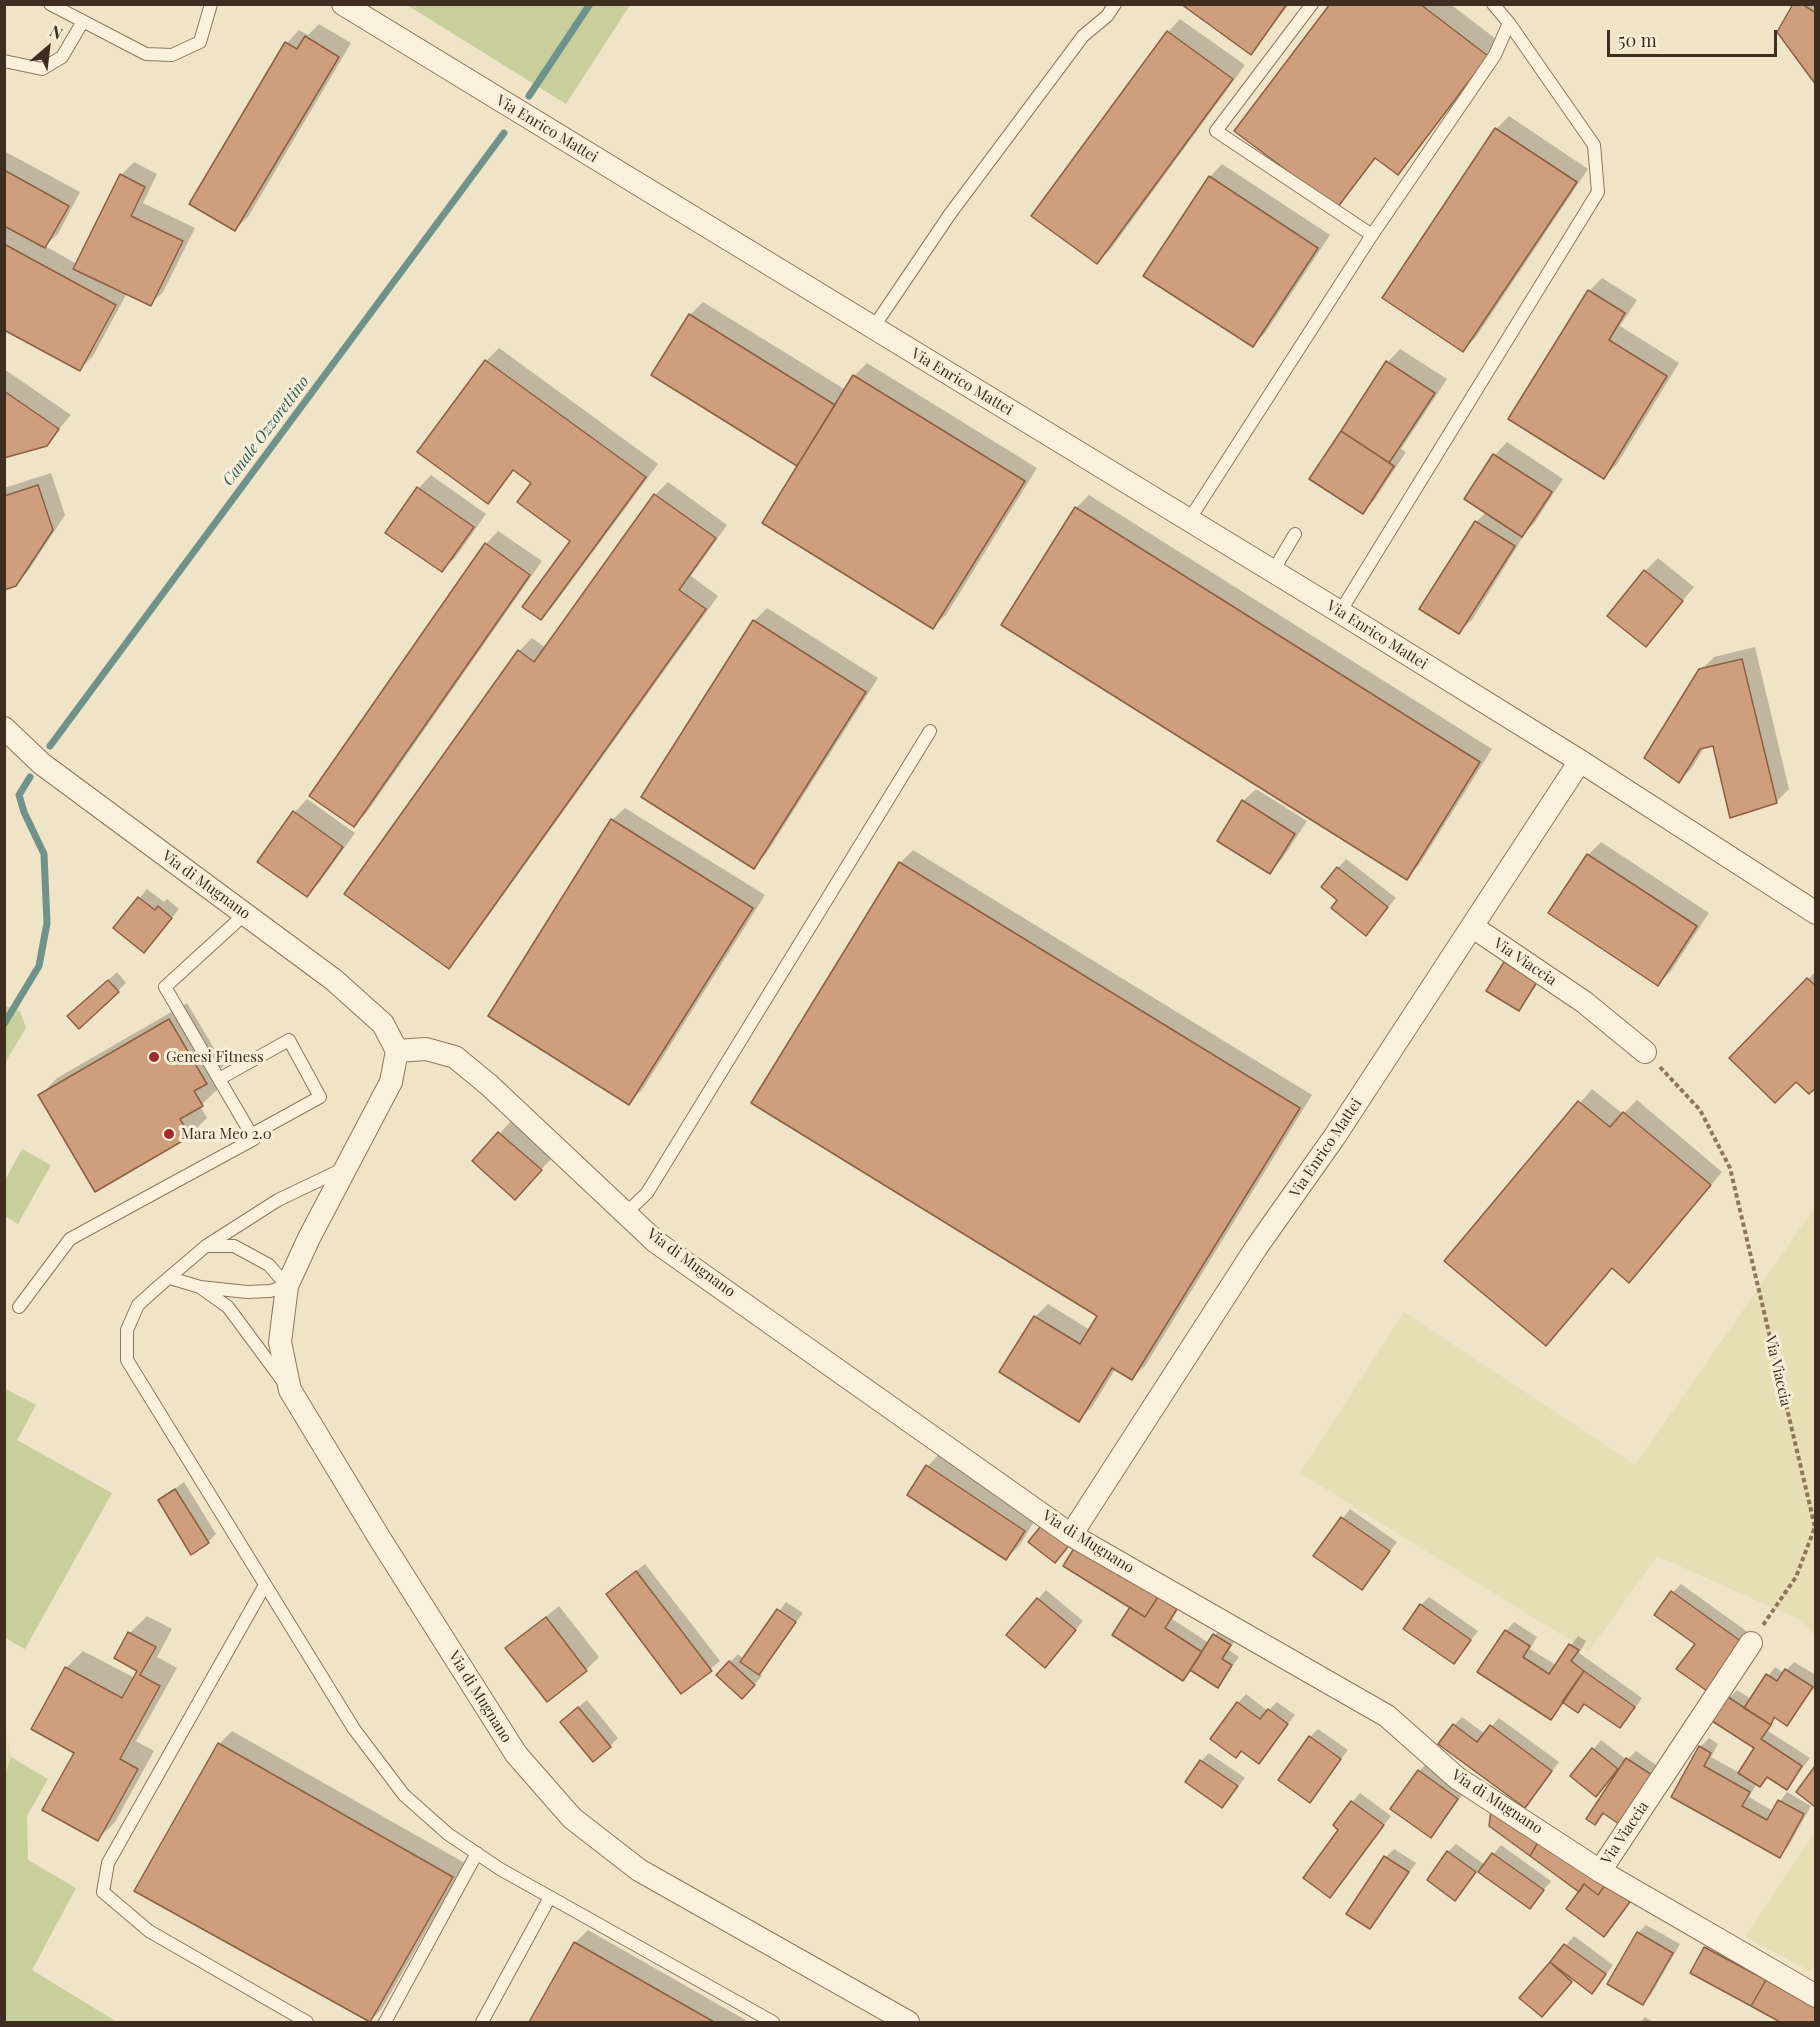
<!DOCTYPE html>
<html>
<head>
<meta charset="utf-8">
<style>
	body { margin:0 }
	#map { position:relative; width:1820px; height:2027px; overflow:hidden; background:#f0e4c8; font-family:"Playfair Display",serif }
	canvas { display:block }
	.frame { position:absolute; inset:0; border:6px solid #3d2e20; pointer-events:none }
	.north { position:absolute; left:18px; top:18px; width:60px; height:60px; -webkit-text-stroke:4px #f7eed8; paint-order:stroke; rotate:28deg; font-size:16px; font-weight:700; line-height:24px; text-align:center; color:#3d2e20 }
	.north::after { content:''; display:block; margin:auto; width:21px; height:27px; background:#3d2e20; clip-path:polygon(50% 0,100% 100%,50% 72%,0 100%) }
	.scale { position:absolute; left:1607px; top:30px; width:170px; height:27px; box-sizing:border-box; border:3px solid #3d2e20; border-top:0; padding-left:8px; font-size:18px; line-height:21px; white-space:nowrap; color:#3d2e20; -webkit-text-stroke:4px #f7eed8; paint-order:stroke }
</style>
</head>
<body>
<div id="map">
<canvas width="1820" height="2027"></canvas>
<div class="frame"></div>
<div class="north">N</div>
<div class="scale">50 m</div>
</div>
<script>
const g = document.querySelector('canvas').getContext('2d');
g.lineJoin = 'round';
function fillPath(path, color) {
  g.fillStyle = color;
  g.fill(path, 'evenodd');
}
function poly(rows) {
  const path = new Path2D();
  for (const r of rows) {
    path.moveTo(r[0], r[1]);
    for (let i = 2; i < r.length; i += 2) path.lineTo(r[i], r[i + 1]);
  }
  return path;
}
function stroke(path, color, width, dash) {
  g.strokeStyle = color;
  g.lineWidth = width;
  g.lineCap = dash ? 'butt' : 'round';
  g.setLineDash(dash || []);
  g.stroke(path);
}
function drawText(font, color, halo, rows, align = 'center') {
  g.font = font + ' "Playfair Display",serif';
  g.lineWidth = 6;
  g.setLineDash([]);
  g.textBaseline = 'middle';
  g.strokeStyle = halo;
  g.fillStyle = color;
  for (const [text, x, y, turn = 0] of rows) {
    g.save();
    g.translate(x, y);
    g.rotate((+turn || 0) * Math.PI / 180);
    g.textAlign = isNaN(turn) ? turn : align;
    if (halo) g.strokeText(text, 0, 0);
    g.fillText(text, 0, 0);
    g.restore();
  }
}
fillPath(poly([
	[1815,1207,1815,1636,1798,1619,1657,1556,1589,1652,1300,1473,1404,1312,1635,1465],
	[4,1718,11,1757,5,1777,4,1777],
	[1815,1831,1816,1963,1810,1971,1745,1937]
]), '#e6deb5');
fillPath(poly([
	[407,5,630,5,566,104],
	[5,1006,20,1011,26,1028,5,1063],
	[22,1149,51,1165,18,1224,5,1216,5,1180],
	[4,1388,36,1405,17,1440,112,1493,25,1649,5,1638],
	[11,1757,48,1779,27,1816,28,1860,76,1888,32,1970,117,2022,5,2022,4,1777]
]), '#c9cf9b');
fillPath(poly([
	[1184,4,1289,4,1251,53],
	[1332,4,1450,4,1500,42,1410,160,1398,173,1377,157,1337,206],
	[1795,4,1816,4,1816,83],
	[1180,19,1245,65,1110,250,1097,262,1168,32],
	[319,24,351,43,248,217,235,229,287,43,299,30,308,35],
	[1509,116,1588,169,1476,337,1463,350,1496,129],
	[4,151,80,192,58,234,45,246,77,264,121,175,134,162,157,174,143,203,195,228,163,292,150,304,127,293,93,356,80,369,4,328],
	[1222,164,1330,235,1265,333,1252,345,1210,177],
	[1602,278,1637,300,1620,326,1679,363,1617,464,1604,477,1589,291],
	[703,302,846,390,854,376,867,363,1037,468,946,615,933,627,799,465,653,375,690,315],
	[499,348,658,464,553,606,541,618,572,541,533,482,515,469,488,502,420,452,486,361],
	[1400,349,1447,379,1401,449,1406,452,1375,499,1363,512,1311,479,1388,362],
	[4,369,71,415,46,444,4,456],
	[1507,442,1563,479,1535,522,1526,532,1472,620,1459,632,1421,608,1476,522,1486,512,1495,455],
	[51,473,65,515,28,571,15,585,4,588,4,488],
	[431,475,486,514,455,558,442,570,419,488],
	[668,482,727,525,691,576,718,596,461,954,448,967,519,651,532,638,546,648,655,495],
	[1089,495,1492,749,1419,865,1406,878,1076,508],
	[498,531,542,561,367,812,354,825,486,544],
	[1658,558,1694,587,1646,645,1645,571],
	[767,608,878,678,766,854,753,867,754,621],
	[1755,647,1789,789,1776,802,1714,744,1705,746,1692,768,1679,781,1701,670,1714,657],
	[1256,789,1307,821,1282,859,1270,872,1243,801],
	[307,799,355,833,319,883,306,895,259,861,295,812],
	[625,808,765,895,642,1090,629,1103,612,820],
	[1601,842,1709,913,1671,971,1658,984,1588,855],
	[913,850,1312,1095,1145,1366,1132,1378,1116,1368,1092,1407,1079,1420,1001,1372,1035,1317,1048,1304,1090,1330,1099,1315,900,863],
	[1346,859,1396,898,1366,934,1340,900,1338,868],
	[147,889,164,902,167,899,179,909,152,942,115,928],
	[1513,955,1544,974,1519,1009,1505,963],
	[1816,971,1816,1086,1731,1058],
	[117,972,126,983,118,991,78,1008],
	[187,1003,224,1065,213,1076,219,1088,200,1106,207,1118,190,1135,40,1096,57,1078],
	[1592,1089,1623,1114,1637,1100,1722,1172,1629,1281,1613,1267,1546,1344,1446,1261],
	[512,1120,553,1157,527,1185,474,1161],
	[940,1453,1037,1517,1019,1546,1006,1558,928,1466],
	[184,1482,216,1534,208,1542,160,1500],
	[1350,1509,1397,1542,1362,1588,1315,1555],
	[645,1564,720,1661,682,1692,607,1594],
	[1681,1584,1749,1633,1715,1681,1673,1592],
	[1046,1590,1083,1621,1053,1657,1008,1635],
	[1429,1597,1478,1631,1454,1662,1421,1605],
	[1184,1600,1172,1619,1209,1643,1222,1626,1238,1636,1229,1650,1239,1657,1218,1686,1192,1670,1183,1679,1132,1607],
	[786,1602,803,1613,759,1673,762,1676,750,1689,730,1662,738,1654,744,1659],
	[559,1606,599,1657,586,1670,507,1648],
	[147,1616,172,1629,157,1657,177,1668,136,1741,154,1751,115,1822,98,1839,76,1752,66,1668,83,1651,135,1678,139,1670,130,1633],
	[1514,1622,1537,1637,1530,1649,1556,1665,1578,1636,1586,1641,1579,1653,1642,1698,1628,1718,1620,1726,1586,1703,1578,1711,1564,1702,1551,1718,1506,1631],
	[1794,1662,1816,1675,1816,1685,1787,1725,1776,1717,1768,1731,1810,1758,1787,1788,1770,1776,1760,1786,1757,1783,1749,1797,1773,1811,1787,1792,1811,1806,1788,1847,1779,1856,1673,1796,1700,1747,1709,1738,1718,1744,1711,1757,1740,1773,1756,1748,1729,1698,1737,1690,1751,1699,1775,1667,1784,1673],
	[1246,1694,1268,1711,1277,1702,1295,1715,1258,1762,1242,1750,1236,1756,1238,1703],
	[587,1700,618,1738,610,1746,570,1714],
	[1462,1717,1485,1734,1499,1718,1559,1762,1533,1797,1454,1725],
	[1318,1729,1348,1750,1309,1801,1310,1737],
	[232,1731,465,1863,381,2010,369,2022,136,1890,219,1744],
	[1601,1740,1627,1760,1636,1751,1659,1767,1627,1814,1605,1813,1595,1823,1619,1771,1572,1776],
	[1209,1753,1245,1778,1222,1806,1201,1761],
	[1427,1763,1466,1790,1431,1836,1419,1771],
	[1360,1793,1391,1816,1330,1896,1341,1829,1352,1802],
	[1456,1844,1485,1865,1501,1845,1551,1881,1530,1907,1478,1870,1455,1899,1448,1852],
	[1394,1849,1416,1863,1370,1928,1386,1857],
	[1646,1925,1680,1944,1651,1995,1642,2003,1638,1933],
	[588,1930,749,2022,531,2022,575,1943],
	[1574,1936,1613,1965,1600,1983,1592,1992,1573,1980,1550,2007,1521,1998],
	[1713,1939,1816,1995,1816,2022,1783,2022,1692,1972,1705,1948],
	[1645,2017,1654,2022,1640,2022]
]), '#0003');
stroke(poly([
	[529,96,590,4],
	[50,746,504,133],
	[4,1024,39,966,47,923,44,854,24,812,19,795,30,777]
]), '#6f938a', 7);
const building = poly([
	[1181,4,1287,4,1251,55,1181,4],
	[1330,4,1420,4,1488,56,1398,175,1375,158,1337,208,1234,131,1330,4],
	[1793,4,1802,4,1816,13,1816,85,1777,32,1793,4],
	[1167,31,1233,79,1097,264,1031,216,1167,31],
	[305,36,339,57,235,231,189,204,285,42,297,49,305,36],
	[1495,128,1577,182,1463,352,1382,298,1495,128],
	[4,170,69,206,45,248,4,226,4,170],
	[120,174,145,187,131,216,183,241,151,306,73,269,120,174],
	[1209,176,1318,248,1253,347,1143,276,1209,176],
	[4,244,116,305,80,371,4,330,4,244],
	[1588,290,1625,313,1609,340,1667,376,1604,479,1508,419,1588,290],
	[689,314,835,405,797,466,651,375,689,314],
	[485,360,646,477,541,620,522,607,570,541,517,502,531,483,513,470,488,504,417,452,485,360],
	[1386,361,1435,393,1389,463,1341,431,1386,361],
	[853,375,1025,481,933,629,762,523,853,375],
	[4,391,59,429,47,446,4,458,4,391],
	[1341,431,1394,466,1363,514,1309,479,1341,431],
	[1493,454,1552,492,1522,537,1464,499,1493,454],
	[38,485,53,530,16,586,4,590,4,496,38,485],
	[417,487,474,527,442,572,385,533,417,487],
	[654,494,716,538,679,590,706,609,449,969,344,894,518,650,534,662,654,494],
	[1075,507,1480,762,1407,880,1001,625,1075,507],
	[1475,521,1515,546,1459,634,1419,609,1475,521],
	[485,543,530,575,354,827,309,796,485,543],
	[1644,570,1683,601,1646,647,1607,616,1644,570],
	[753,620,866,692,754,869,641,797,753,620],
	[1742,659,1777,803,1730,818,1713,746,1700,749,1679,783,1644,758,1699,669,1742,659],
	[1242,800,1295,834,1270,874,1217,841,1242,800],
	[293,811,343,847,307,897,257,862,293,811],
	[611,819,753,908,629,1105,488,1016,611,819],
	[1587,854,1697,926,1658,986,1548,913,1587,854],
	[899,862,1300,1108,1132,1380,1112,1368,1079,1422,999,1372,1034,1316,1080,1344,1097,1316,751,1103,899,862],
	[1337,867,1388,907,1366,936,1331,908,1337,900,1321,887,1337,867],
	[138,897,155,910,158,906,172,918,144,953,113,928,138,897],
	[1504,962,1537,982,1519,1011,1486,991,1504,962],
	[1807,978,1816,986,1816,1088,1809,1094,1796,1082,1775,1103,1729,1058,1807,978],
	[108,980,119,992,79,1029,67,1016,108,980],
	[169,1019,207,1084,194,1091,203,1106,180,1119,191,1136,95,1192,38,1095,169,1019],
	[1578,1101,1610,1127,1623,1112,1711,1185,1629,1283,1612,1268,1546,1346,1444,1261,1578,1101],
	[498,1132,542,1170,515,1200,472,1161,498,1132],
	[926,1465,1025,1531,1006,1560,907,1495,926,1465],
	[175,1489,209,1543,191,1555,158,1500,175,1489],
	[1341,1517,1390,1551,1362,1590,1313,1556,1341,1517],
	[1044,1522,1071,1543,1055,1563,1028,1542,1044,1522],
	[1076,1545,1158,1597,1145,1617,1063,1566,1076,1545],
	[636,1571,712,1671,681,1694,606,1594,636,1571],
	[1671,1591,1742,1642,1707,1691,1676,1669,1695,1644,1654,1615,1671,1591],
	[1158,1597,1177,1609,1165,1628,1202,1652,1183,1681,1112,1635,1130,1607,1145,1617,1158,1597],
	[1037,1598,1076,1630,1045,1668,1006,1635,1037,1598],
	[1420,1604,1471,1640,1454,1664,1403,1629,1420,1604],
	[777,1609,796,1622,759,1675,740,1662,777,1609],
	[546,1617,587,1671,547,1702,505,1648,546,1617],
	[1505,1630,1530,1646,1523,1657,1549,1674,1569,1644,1579,1650,1571,1661,1584,1671,1551,1720,1477,1672,1505,1630],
	[128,1632,156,1647,140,1675,160,1686,120,1759,138,1769,98,1841,42,1810,74,1753,31,1729,65,1667,122,1698,137,1671,114,1658,128,1632],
	[1213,1634,1231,1645,1222,1659,1232,1665,1218,1688,1190,1670,1213,1634],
	[729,1661,755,1685,742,1699,716,1675,729,1661],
	[1785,1669,1813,1687,1787,1726,1774,1717,1771,1725,1744,1708,1766,1674,1777,1681,1785,1669],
	[1584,1671,1635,1707,1620,1728,1584,1704,1578,1713,1562,1702,1584,1671],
	[1728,1697,1771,1725,1761,1739,1802,1766,1787,1790,1767,1777,1760,1787,1738,1773,1754,1748,1712,1721,1728,1697],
	[1237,1702,1260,1719,1268,1709,1288,1724,1259,1764,1241,1751,1236,1758,1210,1739,1237,1702],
	[578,1707,611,1747,593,1762,560,1722,578,1707],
	[1453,1724,1477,1742,1490,1725,1552,1771,1525,1808,1438,1744,1453,1724],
	[1309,1736,1341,1759,1310,1803,1278,1780,1309,1736],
	[218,1743,453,1877,370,2022,134,1891,218,1743],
	[1699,1746,1711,1753,1704,1766,1750,1792,1742,1806,1767,1820,1778,1800,1804,1814,1780,1858,1671,1797,1699,1746],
	[1592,1748,1618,1769,1596,1797,1570,1776,1592,1748],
	[1626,1758,1652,1775,1619,1824,1603,1813,1595,1825,1586,1819,1626,1758],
	[1200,1760,1238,1786,1222,1808,1185,1782,1200,1760],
	[1815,1766,1816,1804,1814,1806,1796,1792,1815,1766],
	[1418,1770,1458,1799,1431,1838,1390,1809,1418,1770],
	[1351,1801,1384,1825,1330,1898,1303,1878,1338,1830,1333,1825,1351,1801],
	[1491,1810,1540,1839,1530,1856,1489,1826,1491,1810],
	[1540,1839,1606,1884,1598,1895,1584,1884,1579,1892,1530,1856,1540,1839],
	[1447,1851,1476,1872,1455,1901,1427,1880,1447,1851],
	[1492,1853,1544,1890,1530,1909,1478,1872,1492,1853],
	[1384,1856,1409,1872,1370,1929,1346,1914,1384,1856],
	[1584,1884,1598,1895,1606,1884,1630,1902,1604,1937,1566,1909,1584,1884],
	[1637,1932,1673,1953,1643,2005,1607,1984,1637,1932],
	[574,1942,714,2022,529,2022,574,1942],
	[1564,1944,1606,1974,1592,1994,1550,1962,1564,1944],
	[1704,1947,1766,1980,1751,2006,1690,1973,1704,1947],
	[1550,1962,1572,1982,1542,2017,1519,1998,1550,1962],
	[1766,1980,1816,2007,1816,2022,1780,2022,1751,2006,1766,1980]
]);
fillPath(building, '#cf9f7d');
stroke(building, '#8d5f41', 1.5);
const service = poly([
	[50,4,146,54,172,55,200,42,211,4],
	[1312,4,1216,131,1372,235,1495,55,1509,23],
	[4,61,42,69,62,57,82,23],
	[873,328,950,214,1083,36,1107,16,1115,4],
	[1189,520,1372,235],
	[1273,571,1295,534],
	[1340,612,1598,192,1594,145,1509,23,1493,4],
	[219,1079,289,1040,320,1097,251,1135],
	[343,1169,278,1200,206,1246,159,1286,138,1305,127,1330,127,1360,354,1729,404,1795,448,1834,500,1869,773,2022],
	[626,1213,647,1193,930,731],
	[170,1278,200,1287,228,1307,285,1384],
	[200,1287,247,1292,270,1291,287,1286,269,1265,234,1246,208,1246],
	[19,1307,70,1239,254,1139,165,987,245,914],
	[265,1585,108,1863,103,1892,149,1931,307,2022],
	[385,2022,477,1853],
	[482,2022,550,1897]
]);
const minor = poly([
	[343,4,1340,612,1580,761,1816,913],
	[4,728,42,764,334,980,383,1024,397,1051,391,1082,309,1238,287,1286,280,1342,290,1390,380,1539,516,1754,572,1818,639,1870,908,2022],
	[1473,927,1584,1002,1645,1052],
	[397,1051,426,1049,455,1057,489,1085,656,1242,1071,1535,1387,1716,1457,1778,1600,1871,1816,1996],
	[1071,1535,1256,1248,1335,1136,1580,761],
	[1600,1871,1751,1643]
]);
stroke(service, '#8d765c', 14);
stroke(minor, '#8d765c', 24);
stroke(poly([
	[1660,1067,1700,1110,1730,1168,1815,1527,1796,1577,1763,1625]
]), '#8d765c', 4, [4.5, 3]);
stroke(service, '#faf1dc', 12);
stroke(minor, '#faf1dc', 22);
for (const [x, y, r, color] of [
	[154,1057,6,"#9e2a2b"],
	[169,1134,6,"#9e2a2b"]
]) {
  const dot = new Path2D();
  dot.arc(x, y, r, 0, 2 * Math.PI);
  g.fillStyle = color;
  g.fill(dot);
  stroke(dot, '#f7eed8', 2);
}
drawText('15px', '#3d2e20', '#f7eed8', [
	["Via Enrico Mattei",547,129,31],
	["Via Enrico Mattei",962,382,31],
	["Via Enrico Mattei",1377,635,32],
	["Via di Mugnano",206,885,36],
	["Via Viaccia",1525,962,34],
	["Via Enrico Mattei",1326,1148,-56],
	["Via di Mugnano",691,1263,36],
	["Via Viaccia",1778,1371,77],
	["Via di Mugnano",1088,1542,32],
	["Via di Mugnano",480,1697,58],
	["Via di Mugnano",1497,1802,33],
	["Via Viaccia",1625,1833,-56]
]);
drawText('15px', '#3d2e20', '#f7eed8', [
	["Genesi Fitness",166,1057],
	["Mara Meo 2.0",181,1134]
], 'left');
drawText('italic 16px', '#2f5d5a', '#f7eed8', [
	["Canale Ozzorettino",266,431,-53]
]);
</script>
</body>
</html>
